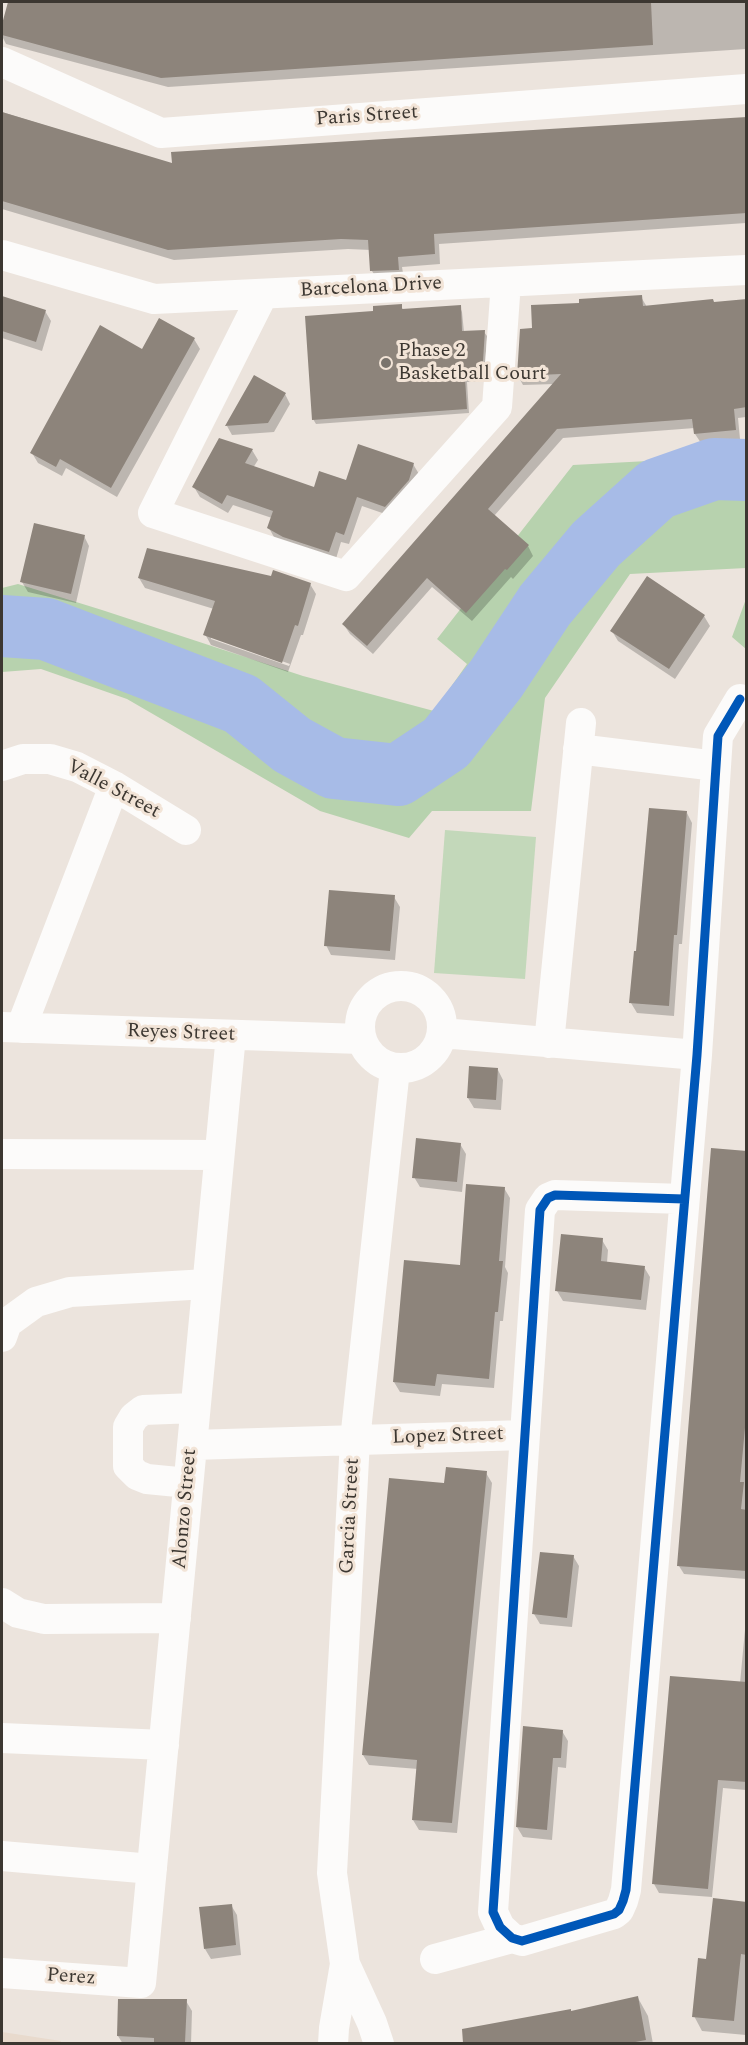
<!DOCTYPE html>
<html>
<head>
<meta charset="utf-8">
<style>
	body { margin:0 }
	#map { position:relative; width:748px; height:2045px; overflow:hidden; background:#ece4dd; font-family:Spectral,serif }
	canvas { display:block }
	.frame { position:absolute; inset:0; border:3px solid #3c3731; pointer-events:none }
</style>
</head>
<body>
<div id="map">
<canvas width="748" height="2045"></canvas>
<div class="frame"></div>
</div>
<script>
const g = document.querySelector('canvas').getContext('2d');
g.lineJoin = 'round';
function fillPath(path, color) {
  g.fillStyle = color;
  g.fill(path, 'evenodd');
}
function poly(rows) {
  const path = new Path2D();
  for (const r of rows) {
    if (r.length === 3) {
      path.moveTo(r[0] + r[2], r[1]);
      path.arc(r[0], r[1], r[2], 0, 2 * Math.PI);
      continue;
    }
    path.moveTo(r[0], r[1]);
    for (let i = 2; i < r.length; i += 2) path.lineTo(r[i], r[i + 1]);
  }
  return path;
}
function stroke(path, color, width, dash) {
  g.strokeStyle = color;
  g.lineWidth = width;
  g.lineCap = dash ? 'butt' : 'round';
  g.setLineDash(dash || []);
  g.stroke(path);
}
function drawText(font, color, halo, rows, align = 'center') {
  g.font = font + ' Spectral,serif';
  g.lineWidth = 6;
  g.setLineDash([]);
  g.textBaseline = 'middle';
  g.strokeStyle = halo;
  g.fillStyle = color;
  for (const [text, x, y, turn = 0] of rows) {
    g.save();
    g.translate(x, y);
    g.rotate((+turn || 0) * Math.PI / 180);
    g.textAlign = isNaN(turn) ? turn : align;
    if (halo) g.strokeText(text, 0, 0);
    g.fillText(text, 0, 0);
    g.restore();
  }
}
fillPath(poly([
	[2,2032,61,2041,60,2043,2,2043]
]), '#e8dacd');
fillPath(poly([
	[445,830,536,837,525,979,434,973]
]), '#c3d8ba');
fillPath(poly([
	[723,457,746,459,746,568,630,574,545,698,531,811,432,811,409,838,320,811,127,699,41,669,2,672,2,588,18,584,102,610,303,676,434,711,467,664,437,639,573,465],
	[746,599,746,649,732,637]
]), '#b7d2ae');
fillPath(poly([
	[53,2,746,2,746,49,168,87,6,44,2,36,2,30,8,6,48,18],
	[2,112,173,165,746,118,746,223,439,244,440,264,402,267,404,279,378,281,372,271,371,250,348,249,174,260,2,209],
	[2,297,45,311,51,321,42,351,2,338],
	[641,297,647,307,746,301,746,417,738,418,740,439,701,443,695,434,695,428,563,438,494,516,528,546,533,556,513,579,511,577,472,621,432,587,373,654,350,634,344,625,555,384,523,385,518,376,533,330,581,305],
	[401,306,404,311,460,307,462,312,464,332,484,332,487,336,484,382,467,382,469,413,316,424,313,419,375,313],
	[194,339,200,349,117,497,66,468,62,476,38,463,32,453,142,351],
	[285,394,290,404,274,432,232,435,227,426],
	[252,450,258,460,253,468,315,489,413,464,419,474,391,516,362,506,349,544,341,542,335,562,275,539,269,528,272,518,233,505,228,513,200,497,194,487],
	[84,536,89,546,76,603,28,592,22,582],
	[139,578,272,578,310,584,316,594,303,635,301,635,288,672,211,645,205,634,214,609,145,588],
	[211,636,290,664,289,666,211,639],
	[704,616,710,626,675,679,618,641,612,631],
	[687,813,692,823,682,944,679,944,674,1016,637,1013,631,1003,638,953],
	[394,897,400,907,395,960,331,955,326,945],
	[498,1070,503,1080,501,1110,474,1108,468,1098],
	[460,1144,466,1154,462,1192,420,1187,414,1177],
	[746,1152,746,1579,684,1574,679,1566],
	[504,1188,510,1198,505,1267,508,1273,503,1321,500,1321,494,1388,442,1384,440,1396,400,1392,394,1382],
	[602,1240,608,1250,607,1263,644,1267,650,1277,646,1310,563,1301,557,1291],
	[486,1473,492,1483,457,1833,419,1830,413,1820,418,1769,369,1765,363,1755,446,1485],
	[573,1556,579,1566,572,1627,540,1624,534,1614],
	[746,1619,746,1790,723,1788,712,1897,659,1893,654,1884,740,1683],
	[562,1731,568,1741,566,1768,558,1767,552,1840,523,1837,517,1827],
	[746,1904,746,2035,702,2031,694,2016,707,1960],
	[231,1905,237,1915,241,1955,211,1959,205,1949],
	[638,1998,648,2016,653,2044,474,2044,471,2029,571,2013],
	[186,2001,192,2011,191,2044,123,2044,118,2036]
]), '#0003');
stroke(poly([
	[2,626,46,629,241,704,292,745,334,768,398,775,446,743,496,679,545,605,596,544,657,489,714,469,746,470]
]), '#a7bbe7', 62);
fillPath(poly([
	[8,2,651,2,653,45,161,78,2,35,2,24],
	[2,112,172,163,171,152,747,117,747,213,434,234,435,254,398,257,399,270,370,271,368,240,341,239,168,250,2,201],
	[642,295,643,306,713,299,714,302,747,299,747,407,734,409,736,430,694,434,692,419,557,429,488,509,529,545,507,570,505,569,466,613,427,578,367,646,342,624,561,374,517,376,520,329,532,328,531,305,579,303,579,299],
	[2,296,46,310,36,342,2,331],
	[402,304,402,309,461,305,462,331,485,330,482,377,465,378,467,409,312,420,305,316,373,311,373,306],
	[159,318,195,338,111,488,60,459,56,467,30,453,100,325,142,349],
	[254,375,286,393,268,423,225,426],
	[219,438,253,449,245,463,314,487,319,471,346,480,358,444,414,463,409,480,385,507,357,497,344,535,336,532,329,552,283,537,267,528,273,511,227,495,222,504,192,487],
	[34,523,85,535,71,594,20,582],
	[147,548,271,576,273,570,311,583,298,626,295,625,282,663,203,635,215,601,138,578],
	[647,576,705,615,669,669,610,631],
	[649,808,687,811,677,935,674,935,669,1006,629,1003,634,951,636,951],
	[329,890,395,895,390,951,324,946],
	[469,1066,498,1068,496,1100,467,1098],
	[416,1138,461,1143,457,1182,412,1178],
	[711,1148,747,1151,747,1406,740,1482,744,1482,741,1509,747,1510,747,1571,677,1566],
	[466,1184,505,1187,499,1261,503,1261,498,1312,495,1312,489,1379,437,1374,435,1386,393,1382,404,1260,460,1265],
	[561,1234,603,1238,601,1261,645,1266,641,1300,555,1291],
	[446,1467,487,1471,452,1823,412,1820,417,1760,362,1755,389,1478,444,1483],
	[540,1552,574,1555,567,1618,532,1614],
	[670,1676,747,1682,747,1782,718,1780,708,1889,652,1884],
	[523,1726,563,1730,561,1758,553,1758,547,1830,516,1827],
	[713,1898,747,1902,747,1955,741,1954,734,2021,692,2017,698,1958,706,1959],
	[232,1904,236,1945,204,1949,199,1907],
	[638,1996,646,2040,630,2043,463,2043,462,2029,571,2009,571,2011],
	[118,1999,187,1999,185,2043,154,2043,154,2038,117,2036]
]), '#8d847b');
stroke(poly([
	[2,62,161,133,746,89],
	[2,255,154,299,746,270],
	[263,294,153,513,346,576,497,407,506,282],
	[578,749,716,766],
	[2,766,23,759,50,759,77,767,114,786,186,830],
	[401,1027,41],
	[2,1027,361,1039],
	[21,1028,114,786],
	[442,1033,697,1055],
	[549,1043,581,723],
	[2,1154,219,1155],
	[684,1199,555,1195,548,1198,540,1210,493,1912,500,1927,512,1938,522,1941,614,1914,619,1910,623,1901,626,1890,697,1055,718,736,740,699],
	[2,1337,7,1323,36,1302,70,1292,207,1284],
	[192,1445,525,1435],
	[188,1483,147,1479,137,1475,128,1466,128,1427,134,1417,143,1410,195,1408],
	[2,1603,18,1613,44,1619,176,1618],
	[2,1738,164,1745],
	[2,1856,152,1869],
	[435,1959,512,1938],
	[2,1973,141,1983,231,1035],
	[333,2044,334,2028,345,1964],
	[379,2044,372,2023,345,1964,332,1873,355,1440,395,1069]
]), '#fcfbfa', 30);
stroke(poly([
	[684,1199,555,1195,548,1198,540,1210,493,1912,500,1927,512,1938,522,1941,614,1914,619,1910,623,1901,626,1890,697,1055,718,736,740,699]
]), '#0057b8', 9);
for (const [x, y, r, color] of [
	[386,363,6,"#7a746d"]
]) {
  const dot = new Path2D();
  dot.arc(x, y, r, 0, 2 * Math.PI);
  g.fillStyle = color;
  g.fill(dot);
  stroke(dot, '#f2e4d7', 2);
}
drawText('20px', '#3c3731', '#f2e4d7', [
	["Paris Street",367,117,-4],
	["Barcelona Drive",371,288,-3],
	["Valle Street",113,790,28],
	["Reyes Street",181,1034,2],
	["Lopez Street",448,1437,-2],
	["Alonzo Street",186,1509,-85],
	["Garcia Street",351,1516,-87],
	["Perez",71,1978,4]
]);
drawText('20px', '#3c3731', '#f2e4d7', [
	["Phase 2",398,352],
	["Basketball Court",398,375]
], 'left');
</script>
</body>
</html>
